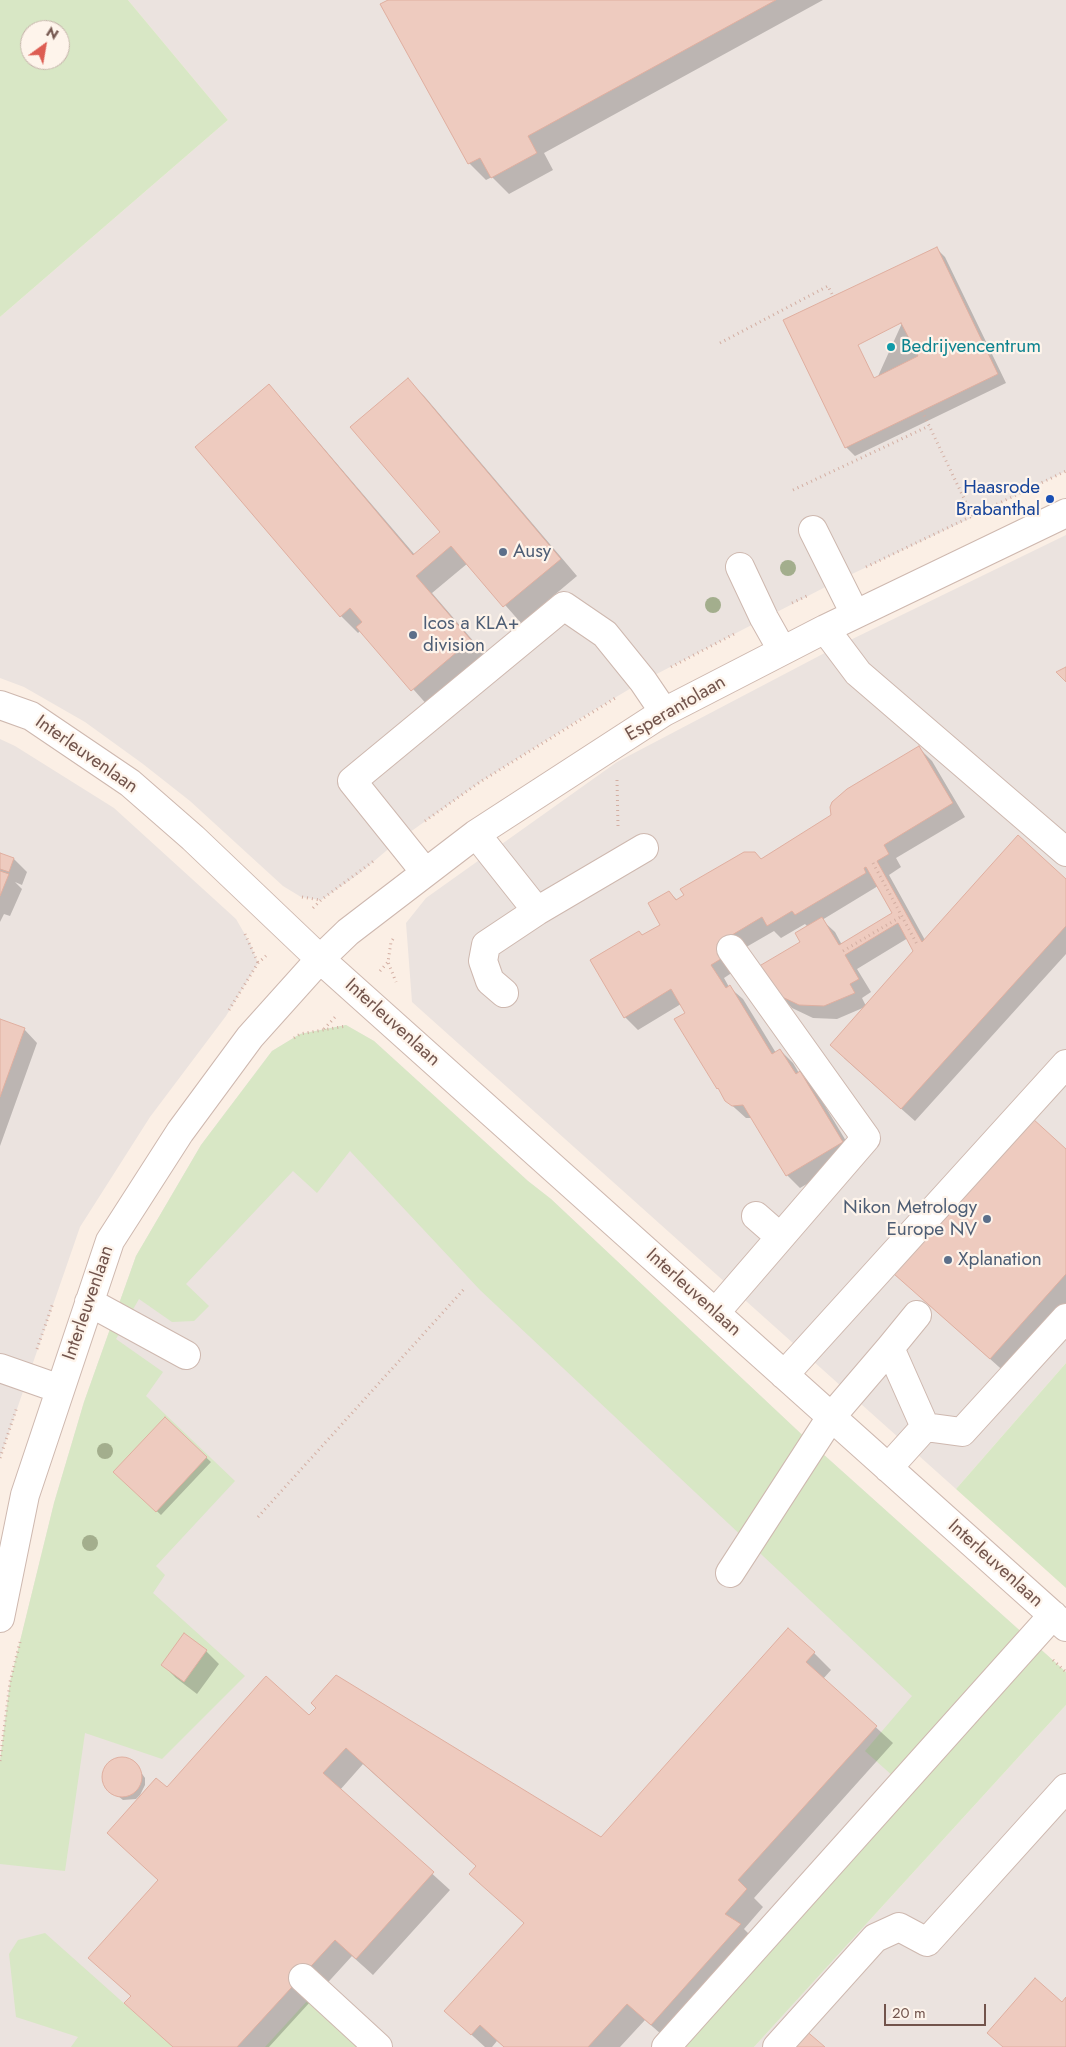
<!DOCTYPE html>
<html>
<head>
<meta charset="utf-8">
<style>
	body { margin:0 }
	#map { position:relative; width:1066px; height:2047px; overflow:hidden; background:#fbefe5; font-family:Jost,sans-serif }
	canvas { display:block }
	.north { position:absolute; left:20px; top:20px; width:50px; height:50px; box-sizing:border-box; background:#fef4eb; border:1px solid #c6b4ab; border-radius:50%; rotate:32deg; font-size:14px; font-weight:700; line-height:20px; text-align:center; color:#72544c }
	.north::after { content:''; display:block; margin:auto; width:18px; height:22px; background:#dd5d52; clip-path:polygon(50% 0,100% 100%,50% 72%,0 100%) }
	.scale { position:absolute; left:884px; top:2004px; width:102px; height:22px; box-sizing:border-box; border:2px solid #72544c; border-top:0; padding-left:6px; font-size:15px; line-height:18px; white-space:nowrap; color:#72544c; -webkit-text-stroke:4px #fef4eb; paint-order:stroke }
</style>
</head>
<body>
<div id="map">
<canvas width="1066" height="2047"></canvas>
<div class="north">N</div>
<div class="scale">20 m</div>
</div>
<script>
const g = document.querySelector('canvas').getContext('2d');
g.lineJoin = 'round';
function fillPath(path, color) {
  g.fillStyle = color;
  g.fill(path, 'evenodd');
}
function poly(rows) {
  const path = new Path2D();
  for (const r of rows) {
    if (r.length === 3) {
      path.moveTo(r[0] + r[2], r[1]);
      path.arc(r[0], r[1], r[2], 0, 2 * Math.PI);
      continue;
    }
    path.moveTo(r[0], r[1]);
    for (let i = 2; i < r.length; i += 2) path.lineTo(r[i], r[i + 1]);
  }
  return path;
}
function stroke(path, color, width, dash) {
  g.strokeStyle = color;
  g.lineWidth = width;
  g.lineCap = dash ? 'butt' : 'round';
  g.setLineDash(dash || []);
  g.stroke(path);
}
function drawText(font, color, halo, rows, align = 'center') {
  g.font = font + ' Jost,sans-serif';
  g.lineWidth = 4.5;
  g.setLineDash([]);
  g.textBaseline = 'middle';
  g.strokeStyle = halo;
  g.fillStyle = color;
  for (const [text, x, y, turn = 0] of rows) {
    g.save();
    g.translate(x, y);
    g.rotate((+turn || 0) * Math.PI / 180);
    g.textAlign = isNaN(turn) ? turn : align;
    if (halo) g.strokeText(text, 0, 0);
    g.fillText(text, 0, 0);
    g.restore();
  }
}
fillPath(poly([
	[128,0,1066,0,1066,471,973,517,837,581,643,681,586,715,480,782,399,840,360,873,321,900,301,897,283,886,190,801,143,764,85,722,24,687,0,678,0,317,228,120],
	[1066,535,1066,1363,956,1489,412,1002,406,923,426,898,617,762,838,646],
	[0,739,15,746,114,808,236,919,250,943,258,963,226,1016,150,1117,80,1227,0,1458],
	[346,1025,374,1041,528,1181,551,1199,813,1445,1056,1663,710,2047,0,2047,0,1761,10,1682,54,1503,84,1402,136,1256,201,1145,272,1051,300,1034],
	[1066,1705,1066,2047,754,2047]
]), '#ebe3df');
fillPath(poly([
	[0,0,128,0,228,120,0,317],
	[30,30,60,30,60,60,30,60],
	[346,1025,374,1041,528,1181,551,1199,813,1445,1066,1672,1066,1705,754,2047,669,2047,904,1786,865,1751,912,1696,480,1290,350,1151,317,1193,293,1171,186,1284,209,1306,194,1321,172,1322,139,1299,116,1339,163,1372,146,1396,235,1481,156,1566,165,1575,153,1593,245,1676,162,1759,85,1733,65,1871,0,1864,0,1761,10,1682,54,1503,84,1402,136,1256,201,1145,272,1051,300,1034],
	[1066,1363,1066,1588,956,1489],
	[45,1933,173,2047,71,2047,78,2037,16,2017,9,1954,18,1940],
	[308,2000,363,2047,265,2047]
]), '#d8e7c5');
fillPath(poly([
	[391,0,823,0,544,153,553,170,509,194,492,177,486,180,469,163],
	[936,248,945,257,1006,383,855,456,846,447],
	[408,380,425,397,577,576,521,623,468,563,432,593,487,657,429,707,361,630,358,633,341,616,197,447,269,386,285,403,415,555,441,532],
	[919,748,932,761,965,817,896,858,901,867,889,875,925,940,1066,880,1066,954,915,1121,844,1058,865,1007,837,1019,813,1018,792,1008,779,994,808,927,805,924,781,938,774,931,729,957,736,970,724,978,729,987,743,999,776,1053,780,1050,793,1063,799,1073,813,1086,855,1156,800,1188,787,1175,752,1118,746,1118,726,1100,681,1004,638,1030,625,1017,643,936,662,925,669,892,678,901,761,861,833,816],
	[878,886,894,914,842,945,835,932,822,920],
	[908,938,915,952,866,1006,862,998,871,992,857,969],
	[0,854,14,859,27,872,22,885,15,882,22,889,10,916,4,914,0,922],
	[0,1021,24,1029,37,1043,0,1146],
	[1066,1150,1066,1309,1008,1375,895,1274],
	[165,1419,211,1462,161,1515,115,1472],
	[206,1651,219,1664,197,1694,176,1678,163,1665],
	[814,1653,831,1670,823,1679,893,1743,754,1898,763,1907,744,1929,757,1942,669,2041,645,2020,620,2047,504,2047,497,2041,492,2047,485,2047,463,2027,525,1924,488,1890,477,1867,363,1764,340,1790,450,1890,373,1975,352,1956,269,2047,173,2047,126,2003,132,1997,90,1958,159,1880,167,1789,309,1717,601,1839],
	[118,1759,124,1759,135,1764,145,1778,145,1785,140,1795,136,1799,123,1800,108,1788,104,1777,108,1765]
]), '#0003');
const building = poly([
	[388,0,776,0,528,136,537,153,491,178,480,158,468,164,380,4,388,0],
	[937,247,998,374,845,448,783,320,937,247],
	[901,323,918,356,874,378,858,345,901,323],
	[408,378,561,559,503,607,451,546,416,576,471,640,411,691,356,627,362,622,350,608,340,617,195,447,269,384,413,555,440,532,350,427,408,378],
	[1066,667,1066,682,1056,672,1066,667],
	[919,746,953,803,884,845,889,854,877,861,922,942,1018,835,1066,879,1066,926,901,1109,830,1045,913,951,898,923,845,955,859,979,850,984,855,993,824,1006,799,1005,778,995,756,968,800,942,795,933,822,917,839,945,892,913,866,867,864,868,866,873,795,915,792,911,767,926,762,917,717,944,724,957,711,965,726,988,730,985,772,1054,780,1049,796,1074,800,1071,843,1142,786,1176,743,1105,732,1106,725,1101,718,1088,717,1089,674,1019,685,1013,671,989,624,1018,590,960,639,931,642,935,660,925,648,903,669,891,676,900,684,895,680,889,744,852,755,852,761,859,831,815,830,807,832,802,847,789,919,746],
	[0,853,14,858,9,872,0,869,0,853],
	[0,871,9,874,0,896,0,871],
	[0,1019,25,1028,0,1097,0,1019],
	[1032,1118,1066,1149,1066,1274,990,1359,894,1274,1032,1118],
	[165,1417,207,1457,156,1512,113,1472,165,1417],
	[788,1628,815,1652,806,1662,877,1726,738,1880,747,1889,725,1914,741,1924,651,2025,627,2004,588,2047,504,2047,480,2025,471,2035,444,2011,524,1923,469,1874,476,1866,346,1748,323,1773,434,1872,356,1959,335,1940,237,2047,173,2047,124,2003,131,1996,88,1958,158,1880,107,1833,156,1778,167,1787,266,1676,309,1715,316,1708,311,1703,336,1675,601,1837,788,1628],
	[184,1633,207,1650,184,1682,161,1665,184,1633],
	[122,1777,20],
	[1035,1978,1062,2002,1066,1997,1066,2047,1003,2047,987,2033,1035,1978],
	[804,2029,825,2047,788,2047,804,2029]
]);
fillPath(building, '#eecbbf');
stroke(building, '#e0afa0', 1);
const minor = poly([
	[813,530,855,614],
	[740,567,764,618,782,650],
	[825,629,858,673,1066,852],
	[0,705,31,716,130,783,193,838,320,959,1066,1627],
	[476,834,537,911],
	[425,872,352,781,564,606,605,634,643,681,664,712],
	[504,993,490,981,483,961,486,945,537,911,644,848],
	[756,1216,780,1237],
	[89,1302,186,1355],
	[715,1313,866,1138,731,949],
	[890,1348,917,1315],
	[0,1368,60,1389],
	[784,1375,1066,1064],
	[888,1468,925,1427],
	[730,1573,831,1417,890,1348,925,1427,962,1432,1066,1318],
	[0,1618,25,1495,110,1241,180,1132,250,1037,320,959,348,932,476,834,664,712,825,629,1066,513],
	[303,1978,378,2047],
	[666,2047,1053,1615],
	[777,2047,875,1938,899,1927,927,1942,1066,1788]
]);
stroke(minor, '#ceb8af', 30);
stroke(poly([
	[720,343,828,286,833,296],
	[922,411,973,517],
	[793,490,929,426],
	[866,567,1066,471],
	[792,603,809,595],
	[671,667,736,633],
	[617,780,618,826],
	[425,821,480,782,617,697],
	[873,863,918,946],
	[302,897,320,900],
	[313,908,321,900,375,860],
	[245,934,258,963],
	[393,939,391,942,388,962,396,982],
	[843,951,902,916],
	[380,971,388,962],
	[229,1010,258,963,268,954],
	[324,1029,337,1015],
	[294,1038,300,1034,346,1026],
	[37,1349,53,1303],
	[0,1458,17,1407],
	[258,1517,465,1288],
	[1053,1660,1066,1672],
	[0,1761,10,1682,20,1642]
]), '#d3aea2', 3, [1, 4]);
stroke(minor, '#fff', 28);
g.fillStyle = '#a3ae8d';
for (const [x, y] of [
	[788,568],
	[713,605],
	[105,1451],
	[90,1543]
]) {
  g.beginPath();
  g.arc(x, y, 8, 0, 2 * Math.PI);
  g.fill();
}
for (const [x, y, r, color] of [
	[891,347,5,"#0f9aa8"],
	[1050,499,5,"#1a4fb4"],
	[503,552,5,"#5c6f8a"],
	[413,635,5,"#5c6f8a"],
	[987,1219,5,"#5c6f8a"],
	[948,1260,5,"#5c6f8a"]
]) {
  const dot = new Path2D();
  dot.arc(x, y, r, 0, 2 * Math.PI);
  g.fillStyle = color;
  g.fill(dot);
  stroke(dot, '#fef4eb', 2);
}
drawText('19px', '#0d838f', '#fef4eb', [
	["Bedrijvencentrum",901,347]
], 'left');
drawText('19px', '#164399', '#fef4eb', [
	["Haasrode",1040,488],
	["Brabanthal",1040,510]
], 'right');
drawText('19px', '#4e5e75', '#fef4eb', [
	["Ausy",513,552],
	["Icos a KLA+",423,624],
	["division",423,646],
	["Nikon Metrology",977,1208,"right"],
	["Europe NV",977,1230,"right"],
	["Xplanation",958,1260]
], 'left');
drawText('19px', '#72544c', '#fef4eb', [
	["Esperantolaan",676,709,-30],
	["Interleuvenlaan",86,755,35],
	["Interleuvenlaan",392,1023,42],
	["Interleuvenlaan",693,1293,42],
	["Interleuvenlaan",89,1303,-71],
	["Interleuvenlaan",995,1564,42]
]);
</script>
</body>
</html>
